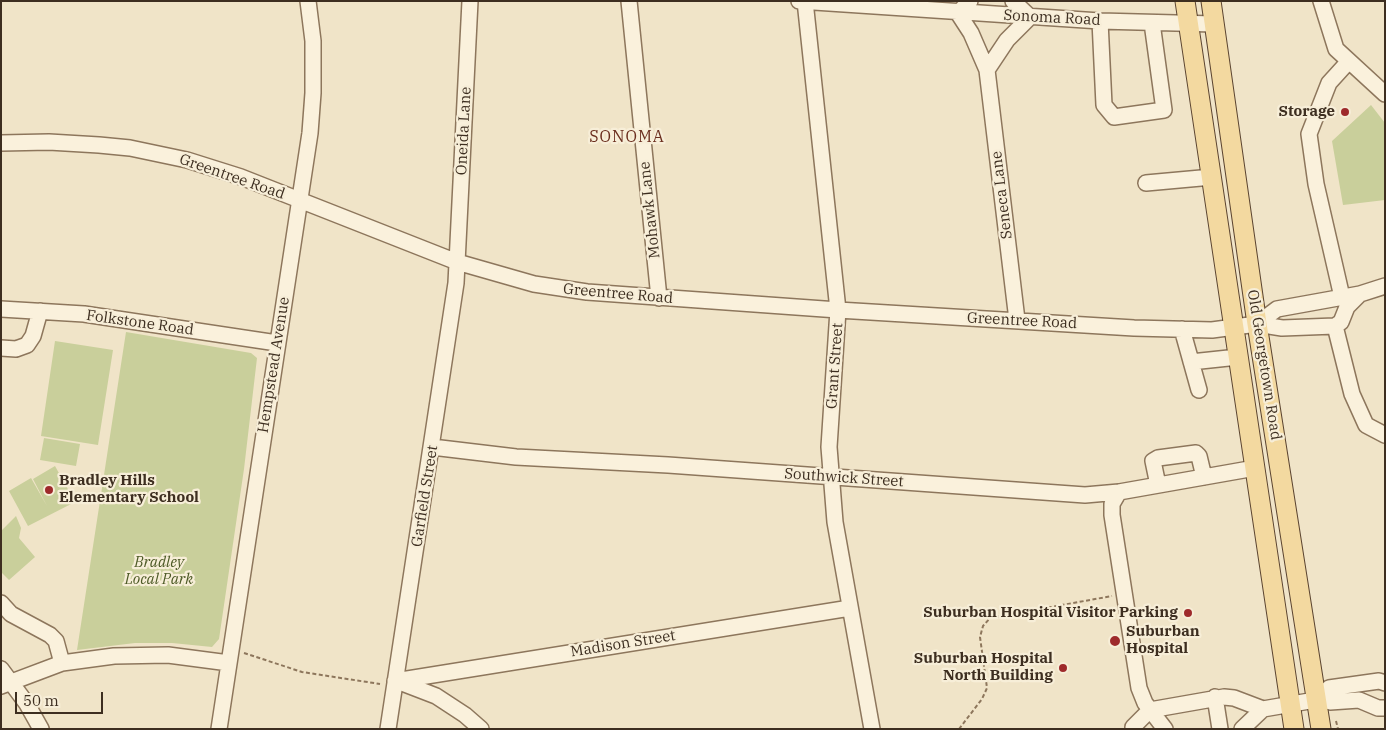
<!DOCTYPE html>
<html>
<head>
<meta charset="utf-8">
<style>
	body { margin:0 }
	#map { position:relative; width:1386px; height:730px; overflow:hidden; background:#f0e4c8; font-family:"IBM Plex Serif",serif }
	canvas { display:block }
	.frame { position:absolute; inset:0; border:2px solid #3d2e20; pointer-events:none }
	.scale { position:absolute; left:15px; top:692px; width:88px; height:22px; box-sizing:border-box; border:2px solid #3d2e20; border-top:0; padding-left:6px; font-size:15px; line-height:18px; white-space:nowrap; color:#3d2e20; -webkit-text-stroke:4px #f7eed8; paint-order:stroke }
</style>
</head>
<body>
<div id="map">
<canvas width="1386" height="730"></canvas>
<div class="frame"></div>
<div class="scale">50 m</div>
</div>
<script>
const g = document.querySelector('canvas').getContext('2d');
g.lineJoin = 'round';
function fillPath(path, color) {
  g.fillStyle = color;
  g.fill(path, 'evenodd');
}
function poly(rows) {
  const path = new Path2D();
  for (const r of rows) {
    path.moveTo(r[0], r[1]);
    for (let i = 2; i < r.length; i += 2) path.lineTo(r[i], r[i + 1]);
  }
  return path;
}
function stroke(path, color, width, dash) {
  g.strokeStyle = color;
  g.lineWidth = width;
  g.lineCap = dash ? 'butt' : 'round';
  g.setLineDash(dash || []);
  g.stroke(path);
}
function drawText(font, color, halo, rows, align = 'center') {
  g.font = font + ' "IBM Plex Serif",serif';
  g.lineWidth = 4.5;
  g.setLineDash([]);
  g.textBaseline = 'middle';
  g.strokeStyle = halo;
  g.fillStyle = color;
  for (const [text, x, y, turn = 0] of rows) {
    g.save();
    g.translate(x, y);
    g.rotate((+turn || 0) * Math.PI / 180);
    g.textAlign = isNaN(turn) ? turn : align;
    if (halo) g.strokeText(text, 0, 0);
    g.fillText(text, 0, 0);
    g.restore();
  }
}
fillPath(poly([
	[1371,105,1385,123,1385,200,1343,205,1332,141],
	[126,332,251,353,257,358,244,469,219,639,212,647,172,643,135,643,77,650],
	[55,341,113,350,98,445,41,436],
	[44,438,80,444,76,466,40,460],
	[55,466,75,502,28,526,9,491,31,478,47,506,33,479],
	[16,516,21,528,19,538,35,557,9,580,1,572,1,531]
]), '#c9cf9b');
const minor = poly([
	[629,1,659,298],
	[799,1,1100,21,1214,24],
	[805,1,838,310,829,447,835,522,872,729],
	[970,1,958,13,971,33,987,70,1017,320],
	[1321,1,1336,49,1385,94],
	[1100,21,1104,105,1114,117,1164,110,1152,23],
	[987,70,1007,40,1030,17,1013,1],
	[1,143,49,142,99,145,130,148,187,160,241,177,457,262,534,284,587,292,838,310,1134,328,1212,330,1257,324,1282,328,1335,326,1341,322,1347,307,1360,294],
	[1146,183,1212,177],
	[1342,297,1316,184,1309,134,1329,83,1349,61],
	[1,309,84,314,277,343],
	[1257,324,1277,309,1360,294,1385,286],
	[1335,326,1352,394,1366,425,1385,435],
	[1182,329,1199,390],
	[1,348,16,349,27,345,33,336,40,311],
	[1191,362,1238,357],
	[432,447,516,457,668,465,1085,495,1119,492,1255,468],
	[1158,485,1153,461,1158,458,1196,453,1199,456,1204,477],
	[1119,492,1112,504,1112,515,1139,688,1145,703,1165,729],
	[1,603,11,614,50,635,56,641,62,663],
	[1,669,27,704,41,729],
	[395,681,850,608],
	[397,681,436,696,465,715,481,729],
	[1,686,62,663,114,656,168,655,229,663],
	[1215,697,1220,729],
	[1321,699,1329,688,1379,681,1385,683],
	[1150,710,1224,697,1234,698,1263,709,1321,699,1330,702,1359,700,1378,708,1385,708],
	[1133,727,1150,710],
	[219,729,310,133,313,93,313,41,308,1],
	[388,729,456,283,470,1],
	[1242,729,1263,709]
]);
const major = poly([
	[1185,1,1294,729],
	[1211,1,1257,324,1321,729]
]);
stroke(minor, '#8d765c', 18);
stroke(major, '#5b4430', 21);
stroke(poly([
	[244,653,302,672,380,684],
	[1336,721,1338,729],
	[959,729,982,699,987,688,980,637,983,626,990,618,1112,596]
]), '#8d765c', 2, [4, 2.5]);
stroke(minor, '#faf1dc', 15);
stroke(major, '#f3d9a0', 19);
for (const [x, y, r, color] of [
	[1345,112,5,"#9e2a2b"],
	[49,490,5,"#9e2a2b"],
	[1188,613,5,"#9e2a2b"],
	[1115,641,6,"#9e2a2b"],
	[1063,668,5,"#9e2a2b"]
]) {
  const dot = new Path2D();
  dot.arc(x, y, r, 0, 2 * Math.PI);
  g.fillStyle = color;
  g.fill(dot);
  stroke(dot, '#f7eed8', 2);
}
drawText('15px', '#3d2e20', '#f7eed8', [
	["Sonoma Road",1052,18,3],
	["Oneida Lane",464,131,-87],
	["Greentree Road",232,177,19],
	["Seneca Lane",1002,195,-97],
	["Mohawk Lane",650,210,-96],
	["Greentree Road",618,294,5],
	["Greentree Road",1022,321,3],
	["Folkstone Road",140,323,8],
	["Hempstead Avenue",274,365,-81],
	["Old Georgetown Road",1264,365,81],
	["Grant Street",835,366,-86],
	["Southwick Street",844,478,4],
	["Garfield Street",425,496,-81],
	["Madison Street",623,644,-9]
]);
drawText('bold 15px', '#3d2e20', '#f7eed8', [
	["Storage",1335,112],
	["Bradley Hills",59,481,"left"],
	["Elementary School",59,498,"left"],
	["Suburban Hospital Visitor Parking",1178,613],
	["Suburban",1126,632,"left"],
	["Hospital",1126,649,"left"],
	["Suburban Hospital",1053,659],
	["North Building",1053,676]
], 'right');
drawText('italic 15px', '#4d5a26', '#f7eed8', [
	["Bradley",159,563],
	["Local Park",159,580]
]);
g.letterSpacing = '1px';
drawText('16px', '#6b2e1e', '#f7eed8', [
	["SONOMA",627,137]
]);
g.letterSpacing = '0px';
</script>
</body>
</html>
